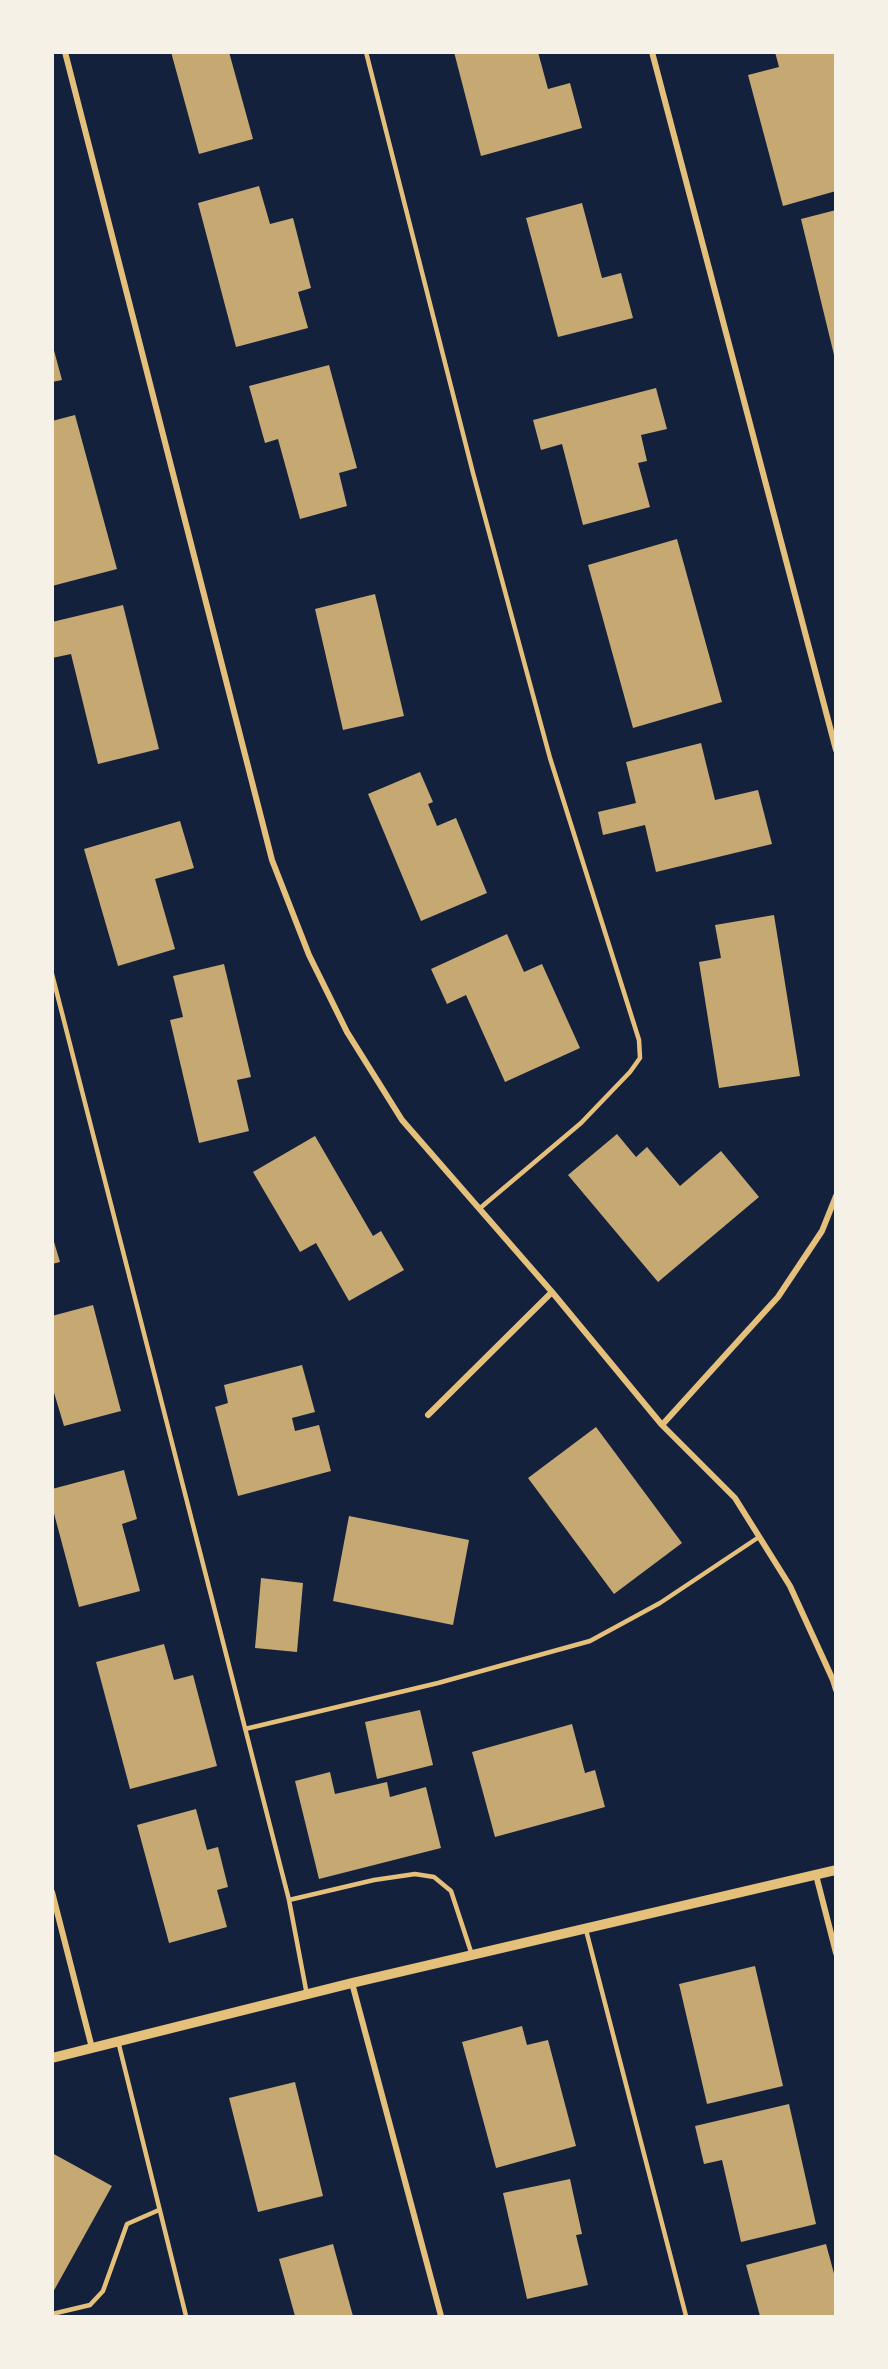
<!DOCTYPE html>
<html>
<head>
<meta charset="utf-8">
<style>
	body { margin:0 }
	#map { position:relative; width:888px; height:2369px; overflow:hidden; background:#14213d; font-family:"Work Sans",sans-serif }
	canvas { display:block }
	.frame { position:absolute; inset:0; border:54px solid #f6f1e7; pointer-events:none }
</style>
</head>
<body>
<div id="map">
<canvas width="888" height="2369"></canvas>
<div class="frame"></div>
</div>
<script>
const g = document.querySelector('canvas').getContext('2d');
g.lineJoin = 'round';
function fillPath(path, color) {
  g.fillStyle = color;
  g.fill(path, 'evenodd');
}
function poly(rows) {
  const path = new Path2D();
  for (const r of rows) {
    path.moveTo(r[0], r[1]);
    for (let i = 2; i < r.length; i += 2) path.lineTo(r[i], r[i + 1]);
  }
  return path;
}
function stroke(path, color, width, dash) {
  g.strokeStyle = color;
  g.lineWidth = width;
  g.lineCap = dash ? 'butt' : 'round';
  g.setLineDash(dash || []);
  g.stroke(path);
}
fillPath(poly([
	[171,52,229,52,253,139,199,154],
	[454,52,538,52,548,89,570,83,582,128,481,156],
	[775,52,836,52,836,191,783,206,748,75,779,67],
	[259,186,270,224,293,218,311,288,298,292,308,328,236,347,198,203],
	[582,203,602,278,621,273,633,318,558,337,526,218],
	[836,210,836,359,835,359,801,219],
	[52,343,62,380,52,382],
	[329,365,357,468,339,473,347,506,300,519,278,439,265,443,249,386],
	[656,388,667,429,641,435,647,461,638,463,650,507,583,525,562,444,541,450,533,420],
	[75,415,117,569,52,586,52,421],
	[677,539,722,702,633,728,588,565],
	[375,594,404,716,343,730,315,609],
	[123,605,159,749,98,764,71,654,52,658,52,622],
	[701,743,715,800,758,790,772,844,656,872,645,825,603,835,598,812,636,803,626,762],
	[420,772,433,802,428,804,437,826,456,818,487,893,421,921,368,794],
	[180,821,194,868,155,879,175,949,118,966,84,849],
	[774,915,800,1076,719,1088,699,962,721,958,715,925],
	[507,934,524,972,542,964,580,1048,505,1082,466,995,447,1004,431,969],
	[224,964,251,1077,237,1080,249,1131,199,1143,170,1020,183,1017,173,976],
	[617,1134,636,1157,647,1147,680,1186,721,1151,759,1197,658,1282,568,1175],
	[315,1136,373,1236,381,1231,404,1270,349,1301,316,1243,300,1252,253,1172],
	[52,1235,60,1262,52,1264],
	[93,1305,121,1411,64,1426,52,1386,52,1316],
	[302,1365,315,1412,292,1418,295,1431,319,1425,331,1471,238,1496,215,1407,228,1403,224,1385],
	[596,1427,682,1543,614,1594,528,1478],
	[124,1470,137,1519,122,1524,140,1591,79,1607,52,1506,52,1489],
	[349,1516,469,1540,453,1625,333,1601],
	[261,1578,303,1583,297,1652,255,1648],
	[164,1644,174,1680,193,1675,217,1766,130,1789,96,1662],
	[420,1710,433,1765,377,1779,365,1722],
	[572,1724,585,1773,595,1770,605,1807,495,1837,472,1752],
	[330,1772,335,1794,387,1782,390,1797,426,1787,441,1848,319,1879,295,1781],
	[196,1809,207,1850,218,1847,228,1887,217,1890,227,1927,169,1943,137,1825],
	[755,1966,783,2086,707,2104,679,1984],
	[522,2026,527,2045,548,2040,576,2146,496,2168,462,2042],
	[295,2082,323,2196,258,2212,229,2098],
	[789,2104,816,2224,741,2242,722,2160,704,2164,695,2126],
	[52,2153,112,2186,52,2294],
	[570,2179,582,2234,576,2235,588,2285,527,2299,503,2193],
	[333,2244,353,2316,295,2316,279,2259],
	[826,2244,836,2281,836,2316,760,2316,746,2265]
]), '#c6a872');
stroke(poly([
	[366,52,473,473,550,758,639,1040,640,1058,630,1072,581,1123,479,1209],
	[52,974,289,1900],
	[245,1729,438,1683,590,1641,660,1603,759,1537],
	[586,1930,686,2316],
	[307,1995,289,1900,374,1880,415,1874,434,1877,451,1891,472,1955],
	[118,2041,186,2316],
	[52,2314,90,2305,103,2291,127,2224,159,2210]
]), '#e5c07b', 4.5);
stroke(poly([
	[65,52,272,860,309,955,347,1032,402,1120,552,1292,662,1425,735,1498,790,1586,833,1680,836,1690],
	[652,52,836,750],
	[428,1415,552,1292],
	[662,1425,778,1297,822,1231,836,1196],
	[816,1875,836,1953],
	[52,1892,92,2048],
	[352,1983,441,2316]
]), '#e5c07b', 6);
stroke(poly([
	[52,2058,352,1983,836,1870]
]), '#e5c07b', 10);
</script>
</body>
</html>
